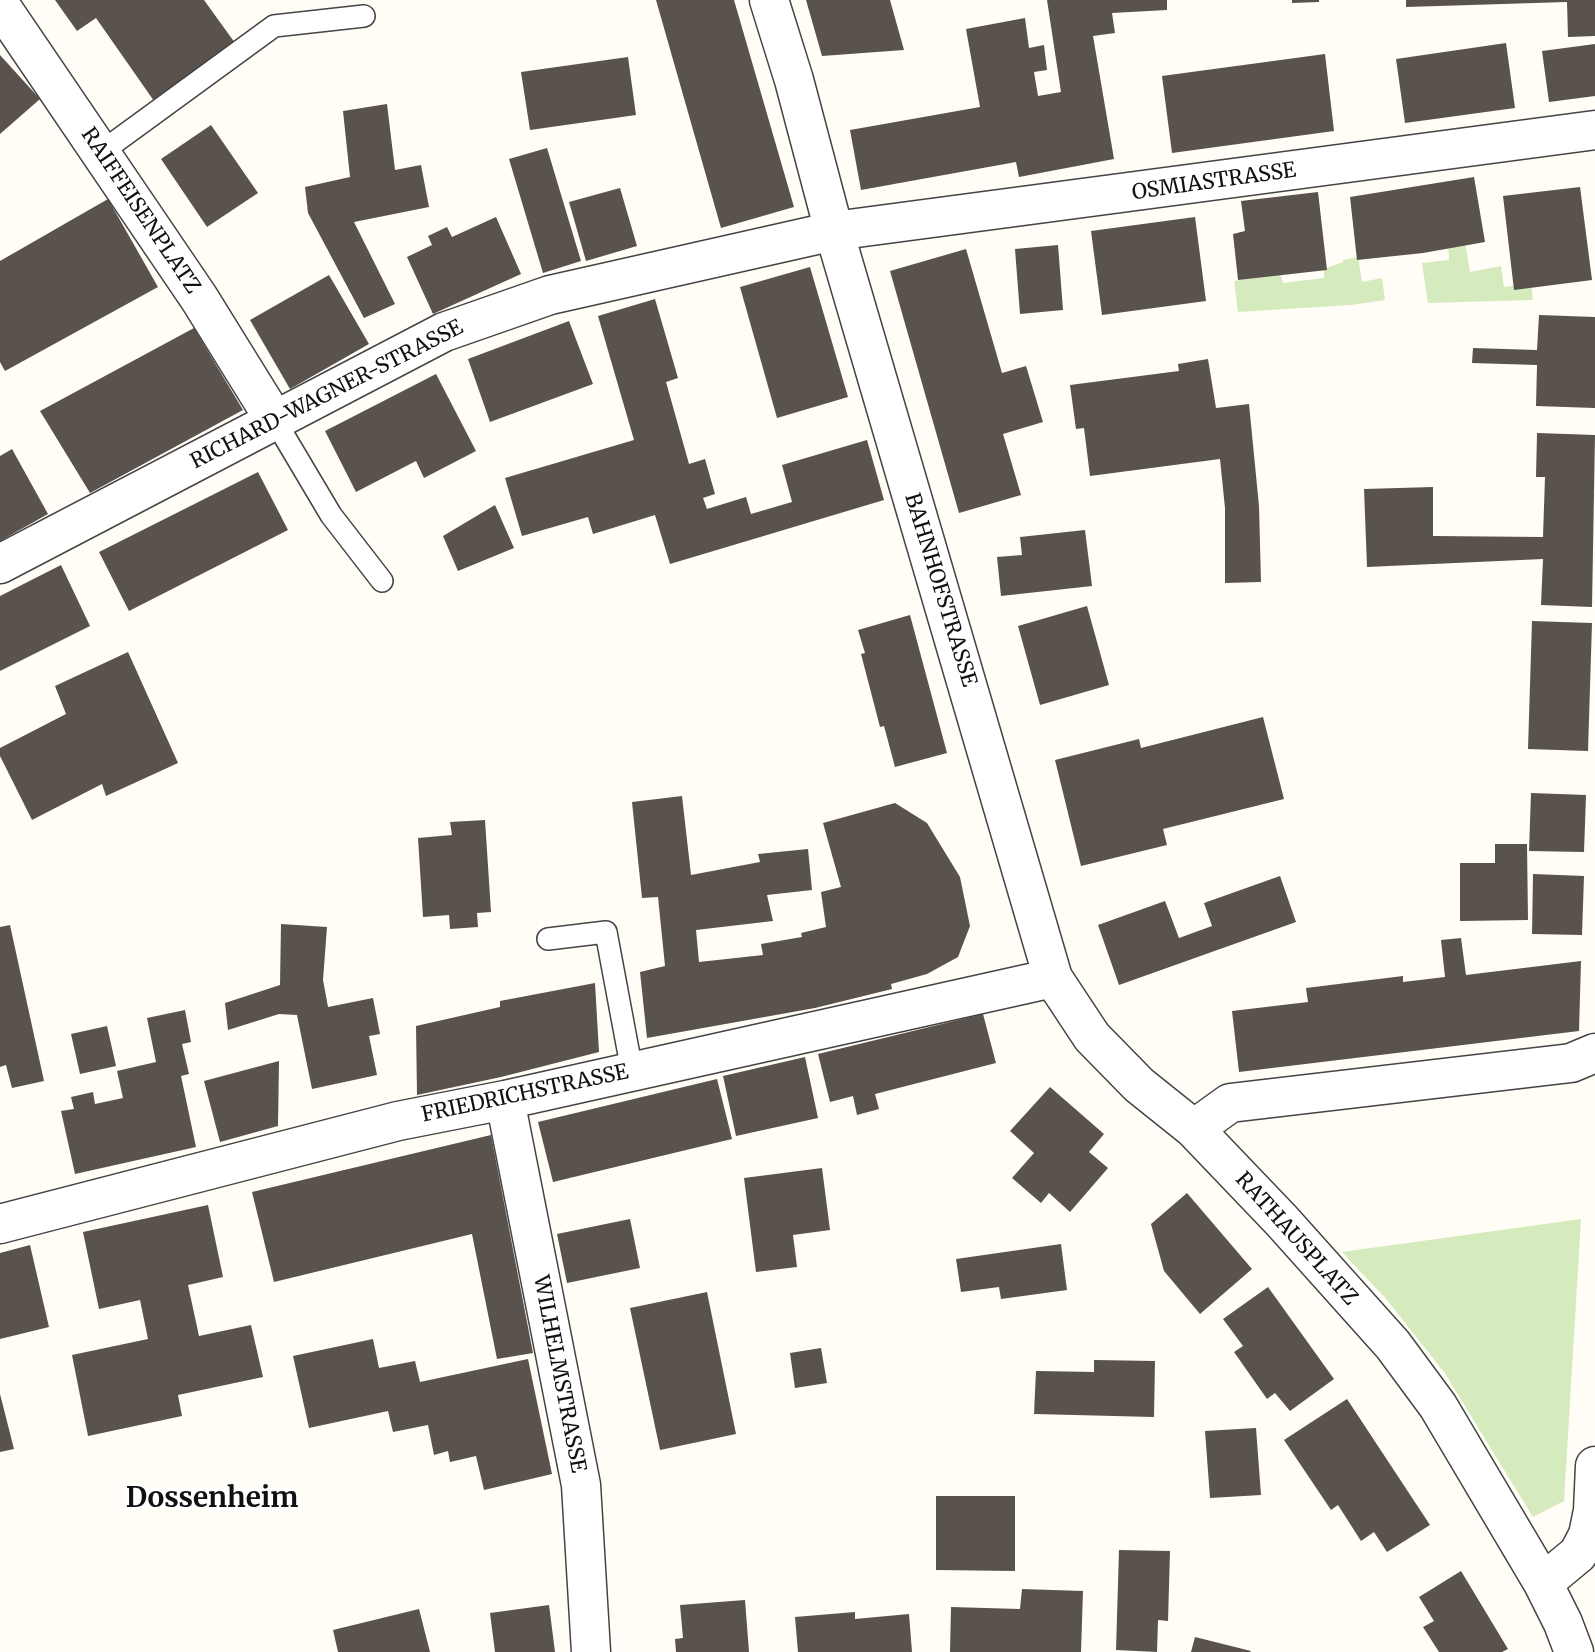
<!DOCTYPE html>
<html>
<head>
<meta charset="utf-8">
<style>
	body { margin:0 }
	canvas { display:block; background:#fffdf5 }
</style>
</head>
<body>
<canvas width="1595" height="1652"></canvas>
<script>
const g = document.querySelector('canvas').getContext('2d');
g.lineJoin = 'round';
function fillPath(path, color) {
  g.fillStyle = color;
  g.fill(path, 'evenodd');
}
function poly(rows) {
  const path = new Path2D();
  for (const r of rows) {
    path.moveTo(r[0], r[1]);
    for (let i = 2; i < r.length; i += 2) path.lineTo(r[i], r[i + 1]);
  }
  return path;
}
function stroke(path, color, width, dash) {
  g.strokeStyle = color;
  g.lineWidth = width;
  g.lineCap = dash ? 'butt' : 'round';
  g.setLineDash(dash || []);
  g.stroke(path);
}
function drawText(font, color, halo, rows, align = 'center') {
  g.font = font + ' Merriweather,serif';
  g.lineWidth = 7;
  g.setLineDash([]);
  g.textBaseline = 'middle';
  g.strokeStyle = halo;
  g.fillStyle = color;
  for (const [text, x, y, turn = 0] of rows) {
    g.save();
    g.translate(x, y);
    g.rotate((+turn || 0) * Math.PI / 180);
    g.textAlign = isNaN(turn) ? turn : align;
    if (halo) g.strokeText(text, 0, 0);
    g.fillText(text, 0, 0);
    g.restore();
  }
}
fillPath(poly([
	[1465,242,1470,272,1501,266,1504,287,1531,283,1533,300,1428,303,1422,263,1449,260,1448,244],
	[1358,257,1362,282,1382,278,1385,300,1351,305,1238,312,1234,281,1280,273,1283,283,1324,278,1324,269,1343,262,1343,260],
	[1581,1219,1564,1501,1533,1517,1444,1372,1387,1300,1342,1252]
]), '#d5ebbd');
fillPath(poly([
	[55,0,204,0,235,43,154,101,96,18,77,31],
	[656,0,734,0,794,207,721,228],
	[806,0,890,0,904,50,822,56],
	[1047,0,1167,0,1167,10,1112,13,1115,33,1093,36,1114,159,1019,177,1016,162,861,190,850,130,980,107,966,29,1025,18,1029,48,1044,45,1047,70,1034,72,1038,96,1061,92],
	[1292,0,1319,0,1319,2,1292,3],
	[1406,0,1595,0,1595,36,1568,37,1567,2,1406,7],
	[1506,43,1515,108,1405,123,1396,59],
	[1595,44,1595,96,1549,102,1542,51],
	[1325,54,1334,131,1172,153,1162,76],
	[0,55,40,99,0,134],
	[628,57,636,115,530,130,521,72],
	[387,104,395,170,421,165,429,207,354,222,395,304,364,318,308,213,305,187,350,177,343,111],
	[211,125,258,193,207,227,161,159],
	[547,148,581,261,543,273,509,159],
	[1474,177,1485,242,1423,253,1357,260,1350,197],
	[1580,187,1592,280,1514,290,1503,196],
	[620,188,637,246,586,261,569,202],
	[1318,192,1327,270,1238,280,1233,234,1245,231,1241,201],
	[108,199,158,287,5,371,0,362,0,261],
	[496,217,521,274,433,314,407,257,432,245,428,236,447,227,452,237],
	[1195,217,1206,301,1102,315,1091,231],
	[1058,245,1063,310,1020,314,1015,249],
	[966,249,1002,373,1026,366,1043,422,1003,434,1021,495,959,513,890,271],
	[810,267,848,397,777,418,740,287],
	[329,275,369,344,290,389,250,320],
	[655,299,678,378,666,382,689,464,705,459,715,494,703,498,707,509,746,497,751,514,792,502,782,465,867,440,884,500,670,564,655,515,593,534,588,517,522,536,505,478,634,440,598,316],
	[1539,315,1595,317,1595,408,1536,406,1537,365,1472,363,1473,348,1537,350],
	[569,321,593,384,490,422,468,359],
	[194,328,243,410,90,493,40,411],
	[1208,359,1216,408,1249,404,1259,506,1261,582,1225,583,1225,508,1220,459,1090,476,1084,428,1076,429,1070,385,1179,371,1178,364],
	[436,374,476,451,424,478,416,461,356,492,325,431],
	[1537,433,1595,435,1592,607,1541,605,1543,559,1367,567,1364,489,1433,487,1433,536,1543,537,1545,477,1536,477],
	[12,449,48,514,0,541,0,456],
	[258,472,288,530,129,611,99,552],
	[495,505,514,548,458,571,443,536],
	[1085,530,1092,586,1001,596,997,557,1022,555,1020,537],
	[61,565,90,626,0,671,0,596],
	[1087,606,1109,685,1040,705,1018,626],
	[910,615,947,753,895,767,884,726,880,727,861,654,865,653,858,630],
	[1532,621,1592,623,1588,751,1528,749],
	[128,652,178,763,106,796,102,784,32,820,0,756,0,748,66,714,55,686],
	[1263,717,1284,799,1163,829,1167,845,1081,866,1055,760,1139,739,1141,748],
	[1531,793,1586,795,1584,852,1529,851],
	[682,796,691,875,760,862,758,854,808,849,812,890,767,895,773,921,696,930,699,962,763,955,761,944,802,937,801,933,826,927,821,892,841,887,823,823,895,803,927,823,960,877,970,926,958,957,927,974,891,984,892,989,815,1008,647,1038,640,972,665,966,658,897,642,898,632,802],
	[485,820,491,912,477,913,478,927,450,929,449,915,423,917,418,838,452,835,450,822],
	[1495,844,1527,844,1528,920,1460,921,1460,863,1495,863],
	[1533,874,1584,876,1582,935,1532,934],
	[1280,876,1296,922,1119,985,1098,925,1165,901,1179,938,1212,926,1204,903],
	[281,924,327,927,323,980,328,1007,373,998,380,1034,369,1036,377,1075,312,1089,297,1015,279,1014,228,1030,225,1003,280,985],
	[10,925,44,1081,12,1088,6,1065,0,1067,0,927],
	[1461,938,1466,975,1581,961,1579,1031,1239,1072,1232,1011,1308,1002,1306,988,1403,976,1403,982,1445,977,1441,940],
	[595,983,599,1052,501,1077,417,1095,416,1026,500,1007,500,1001],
	[185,1010,191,1042,182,1044,189,1074,181,1076,196,1147,75,1174,61,1111,74,1109,71,1097,93,1092,95,1104,123,1098,117,1071,156,1062,147,1018],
	[983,1014,996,1063,875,1094,879,1109,857,1115,853,1096,830,1102,818,1054],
	[107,1026,116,1066,80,1074,71,1034],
	[805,1057,818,1118,736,1136,723,1076],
	[279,1061,278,1126,220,1142,204,1081],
	[717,1079,732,1139,553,1182,538,1122],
	[1050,1087,1104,1134,1089,1152,1108,1168,1070,1212,1049,1193,1041,1203,1012,1178,1034,1153,1010,1131],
	[491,1135,533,1353,497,1359,472,1234,274,1282,252,1192],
	[822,1168,830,1230,793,1235,797,1267,756,1272,744,1178],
	[1187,1193,1252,1269,1200,1314,1164,1271,1151,1224],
	[208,1205,223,1277,188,1285,199,1336,251,1325,263,1377,178,1395,182,1416,88,1436,72,1355,148,1339,140,1300,99,1309,83,1232],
	[630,1219,640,1268,567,1283,557,1234],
	[1061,1244,1067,1290,1001,1299,999,1287,961,1292,956,1259],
	[30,1245,49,1327,0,1339,0,1253],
	[1268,1287,1334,1379,1290,1411,1275,1393,1267,1399,1234,1352,1243,1346,1223,1319],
	[707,1292,736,1434,660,1450,630,1308],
	[373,1339,379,1368,415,1361,420,1382,528,1359,552,1474,484,1490,476,1456,450,1462,448,1451,434,1455,428,1425,393,1432,388,1411,309,1428,293,1356],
	[821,1348,827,1383,795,1388,790,1353],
	[1094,1360,1155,1361,1154,1417,1034,1414,1036,1371,1094,1372],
	[0,1394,14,1449,0,1452],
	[1347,1399,1430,1525,1387,1552,1374,1532,1361,1541,1338,1505,1331,1510,1284,1440],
	[1256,1428,1261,1495,1210,1498,1205,1431],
	[936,1496,1015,1496,1015,1571,936,1570],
	[1119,1550,1170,1551,1168,1621,1158,1620,1157,1652,1116,1650],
	[1461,1571,1508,1649,1502,1652,1439,1652,1423,1627,1434,1621,1419,1597],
	[1022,1589,1083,1591,1081,1652,950,1652,951,1607,1020,1609],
	[745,1600,749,1652,676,1652,675,1639,683,1638,680,1605],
	[549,1605,555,1652,495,1652,490,1613],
	[419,1609,430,1652,338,1652,333,1630],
	[855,1612,855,1619,909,1614,912,1652,798,1652,795,1617],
	[1195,1637,1251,1651,1250,1652,1191,1652]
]), '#5a524d');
const lane = poly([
	[100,153,274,26,364,16],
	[274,419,331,515,382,581],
	[548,939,606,932,632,1071]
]);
const street = poly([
	[769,0,794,80,834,231,1053,978,1092,1037,1139,1085,1194,1129,1282,1221,1393,1345,1438,1406,1543,1583,1563,1623,1574,1652],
	[0,5,199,298,274,419],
	[0,564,444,332,550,295,834,231,1595,130],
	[505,1100,581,1485,591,1652],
	[1194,1129,1230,1103,1571,1063,1595,1053],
	[0,1224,398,1121,505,1100,1053,978],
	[1543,1583,1578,1554,1588,1535,1593,1511,1595,1466]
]);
stroke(lane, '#444', 24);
stroke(street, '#444', 41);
stroke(lane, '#fff', 21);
stroke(street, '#fff', 38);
drawText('21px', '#111', '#fff', [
	["OSMIASTRASSE",1214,182,-8],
	["RAIFFEISENPLATZ",140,211,56],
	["RICHARD-WAGNER-STRASSE",327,395,-27],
	["BAHNHOFSTRASSE",940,590,73],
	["FRIEDRICHSTRASSE",525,1094,-12],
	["RATHAUSPLATZ",1296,1239,48],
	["WILHELMSTRASSE",559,1374,79]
]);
drawText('bold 28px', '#111', '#fff', [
	["Dossenheim",212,1499]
]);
</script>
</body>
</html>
